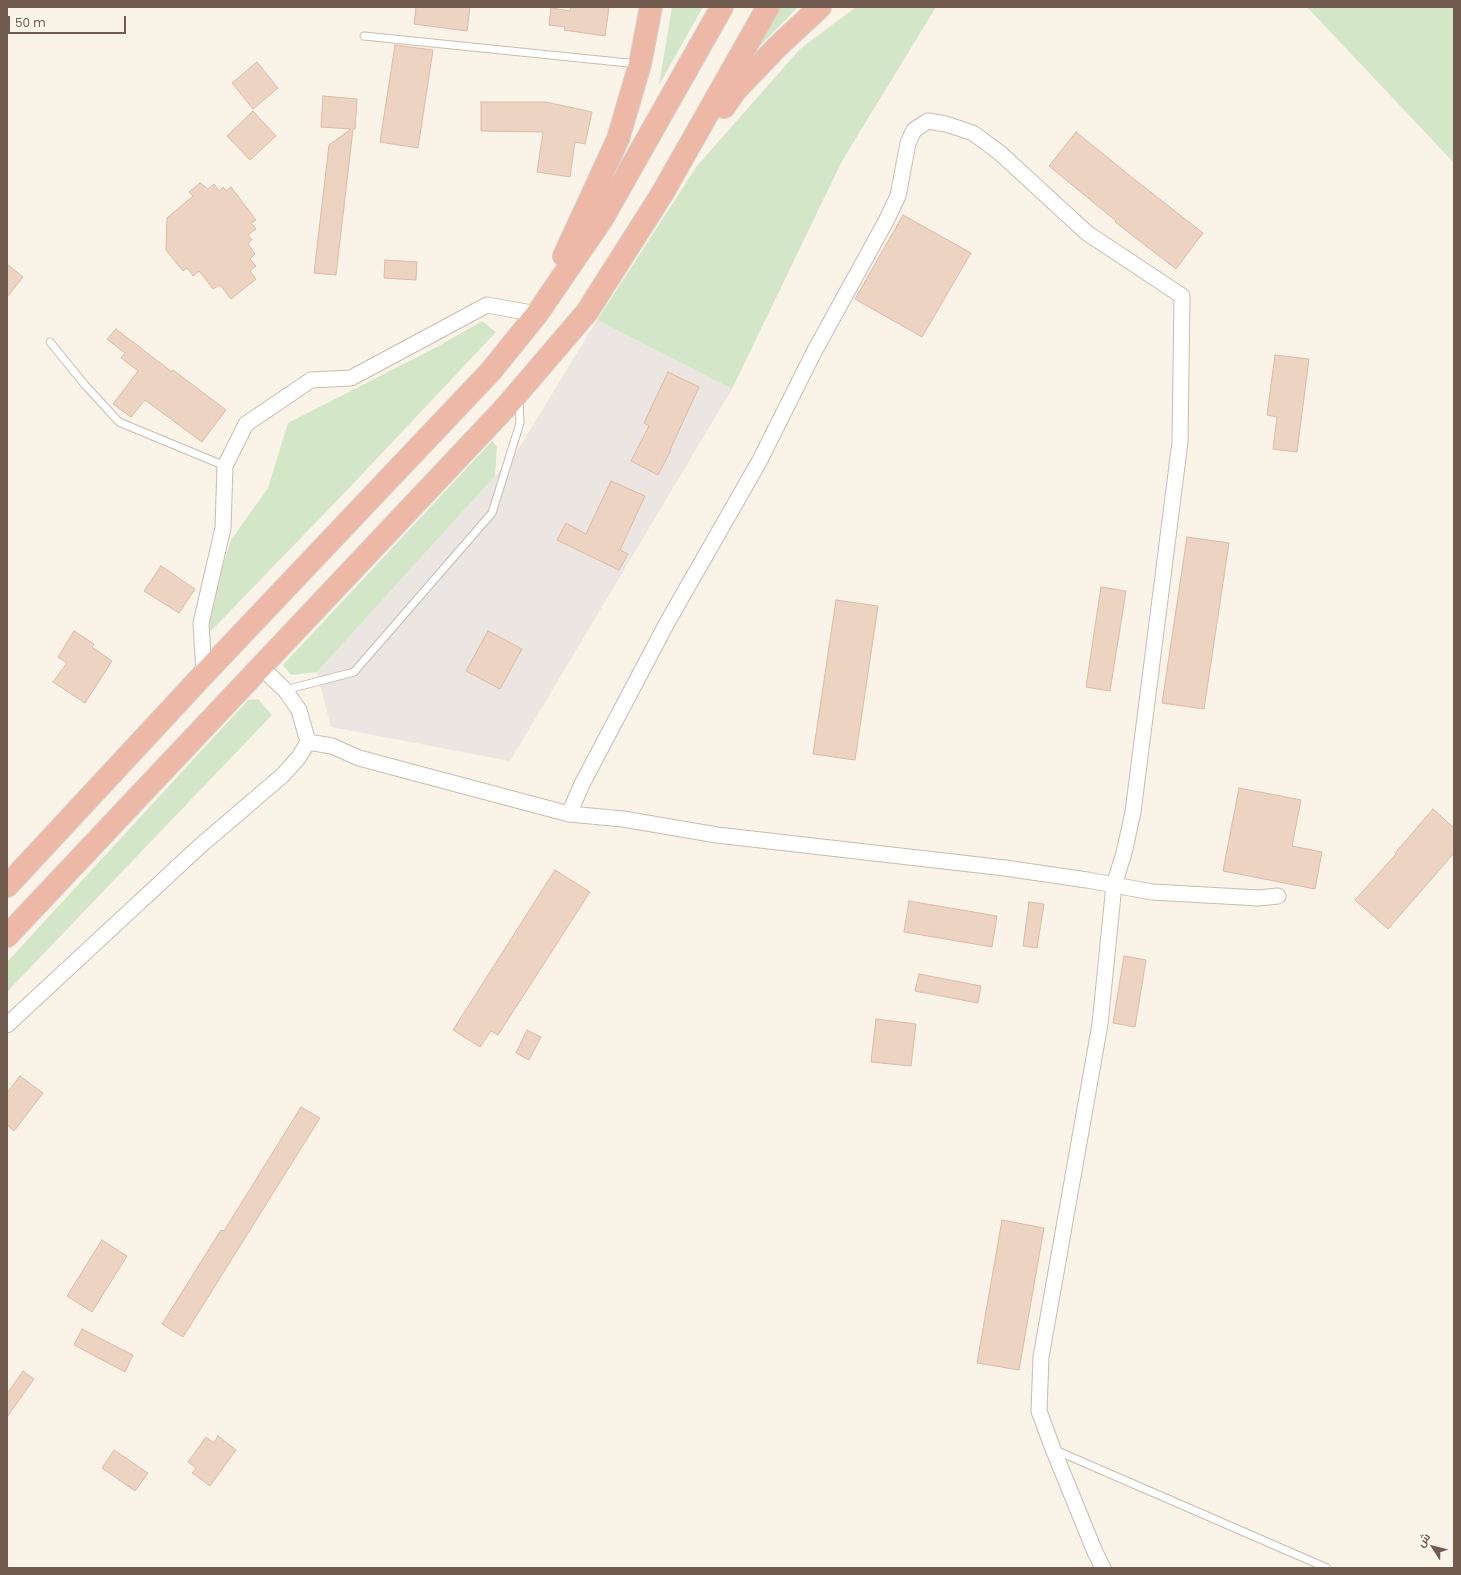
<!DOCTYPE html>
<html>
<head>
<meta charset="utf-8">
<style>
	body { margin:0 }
	#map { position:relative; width:1461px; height:1575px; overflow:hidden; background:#faf3e8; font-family:Poppins,Cairo,sans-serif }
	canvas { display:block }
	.frame { position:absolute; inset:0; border:8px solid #715b4f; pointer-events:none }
	.north { position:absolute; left:1413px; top:1527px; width:40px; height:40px; -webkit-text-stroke:3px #fdf7ee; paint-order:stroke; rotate:306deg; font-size:11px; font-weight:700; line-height:16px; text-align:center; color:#715b4f }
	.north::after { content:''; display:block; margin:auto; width:14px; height:18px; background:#715b4f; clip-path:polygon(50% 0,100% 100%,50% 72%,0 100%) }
	.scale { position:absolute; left:8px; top:16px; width:118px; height:18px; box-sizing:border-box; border:2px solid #715b4f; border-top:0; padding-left:5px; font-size:12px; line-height:14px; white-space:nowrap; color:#715b4f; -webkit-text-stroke:3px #fdf7ee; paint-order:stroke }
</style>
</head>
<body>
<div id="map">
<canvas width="1461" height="1575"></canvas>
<div class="frame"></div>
<div class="north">ش</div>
<div class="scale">50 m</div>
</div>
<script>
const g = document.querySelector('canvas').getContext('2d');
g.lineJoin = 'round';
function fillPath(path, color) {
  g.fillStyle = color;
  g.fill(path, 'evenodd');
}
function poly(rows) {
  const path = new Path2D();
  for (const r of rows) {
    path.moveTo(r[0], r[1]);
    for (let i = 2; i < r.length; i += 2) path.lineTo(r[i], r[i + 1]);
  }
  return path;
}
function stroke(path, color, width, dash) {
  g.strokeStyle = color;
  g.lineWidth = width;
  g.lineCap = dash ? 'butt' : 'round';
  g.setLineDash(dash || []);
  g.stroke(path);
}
fillPath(poly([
	[597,320,732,389,510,761,331,727,317,672,516,453]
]), '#ebe6e1');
fillPath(poly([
	[672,7,703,7,659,85],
	[778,7,798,7,749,57],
	[856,7,936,7,842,161,732,389,597,320,697,166,800,49],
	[1307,7,1454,7,1454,163],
	[482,321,496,332,351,486,211,631,206,618,231,540,268,488,288,423,435,348],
	[492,441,497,446,495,476,317,672,291,675,283,665],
	[258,699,272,715,7,992,7,962,248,700]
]), '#d4e6c8');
const building = poly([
	[416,7,470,7,467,31,414,24,416,7],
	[571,7,609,7,605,36,564,30,565,27,549,25,551,8,570,11,571,7],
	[395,45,433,50,418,148,380,142,395,45],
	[257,62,278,88,253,109,232,83,257,62],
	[323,96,357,99,355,129,353,129,336,275,314,273,329,145,351,129,321,127,323,96],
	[481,102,546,102,592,112,585,144,575,142,570,177,537,172,543,132,481,131,481,102],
	[253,111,276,136,250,160,227,136,253,111],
	[1076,132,1134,179,1203,233,1176,269,1115,222,1116,221,1049,166,1076,132],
	[200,183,208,189,214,184,219,191,223,187,226,191,231,187,256,220,251,223,256,229,248,235,252,240,248,244,255,254,250,259,256,266,250,271,256,279,231,299,220,285,213,289,199,271,193,276,187,268,183,271,166,250,167,218,193,196,189,192,200,183],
	[903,215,971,253,922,337,855,299,903,215],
	[385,260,417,262,416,280,384,278,385,260],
	[7,264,23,277,7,297,7,264],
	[116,329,172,372,173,370,226,410,202,442,145,400,131,417,113,404,138,371,121,358,125,353,107,339,116,329],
	[1275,355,1309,359,1297,452,1273,449,1277,417,1267,415,1275,355],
	[668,372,699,387,670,450,671,450,658,475,631,461,649,426,644,423,668,372],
	[611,481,645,496,620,550,628,554,619,570,557,540,566,523,586,534,611,481],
	[1187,537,1229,543,1204,709,1162,703,1187,537],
	[161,566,195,589,179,613,144,591,161,566],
	[1101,587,1126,591,1110,691,1086,687,1101,587],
	[836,600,878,606,855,760,813,754,836,600],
	[74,631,94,644,92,647,112,661,85,703,53,682,67,663,58,657,74,631],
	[488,631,522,649,500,689,466,671,488,631],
	[1239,788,1301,800,1292,846,1322,852,1315,889,1223,871,1239,788],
	[1433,809,1454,828,1454,853,1388,929,1355,900,1396,854,1395,853,1433,809],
	[555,870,590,892,498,1035,491,1031,480,1047,453,1030,555,870],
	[909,901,997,916,992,947,904,932,909,901],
	[1029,902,1044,904,1037,948,1023,946,1029,902],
	[1124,956,1146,960,1135,1027,1113,1023,1124,956],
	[919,974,981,986,978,1003,915,991,919,974],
	[876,1019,916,1024,911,1066,871,1062,876,1019],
	[527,1030,541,1037,529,1060,516,1053,527,1030],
	[20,1076,43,1093,14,1131,7,1125,7,1093,20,1076],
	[301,1107,320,1118,183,1337,162,1324,221,1230,224,1231,301,1107],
	[1002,1220,1044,1228,1019,1370,977,1363,1002,1220],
	[102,1240,127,1256,92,1312,67,1296,102,1240],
	[82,1329,133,1355,125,1372,74,1345,82,1329],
	[23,1371,34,1379,7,1417,7,1394,23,1371],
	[218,1436,236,1450,210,1486,192,1473,196,1468,188,1462,206,1437,214,1443,218,1436],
	[114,1450,148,1473,135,1491,102,1468,114,1450]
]);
fillPath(building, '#ecd3c2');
stroke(building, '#ddbaa5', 1);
const service = poly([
	[364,36,638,64],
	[50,342,85,385,119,422,225,466],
	[285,690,354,672,492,513,520,423,519,399],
	[1055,1450,1327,1568]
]);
const minor = poly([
	[204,674,201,623,223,528,225,466,246,424,311,380,351,378,487,305,537,314],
	[308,742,332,746,359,758,569,814,623,819,717,835,1005,868,1087,880,1152,892,1259,898,1278,896],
	[569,814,582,784,668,621,759,462,814,352,886,221,898,196,908,143,914,130,928,121,946,124,973,133,1000,153,1087,233,1182,296,1180,442,1133,812,1124,853,1114,885,1100,1024,1041,1357,1039,1411,1053,1449,1095,1552,1103,1568],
	[7,1025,200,846,283,775,299,757,308,742,299,710,285,690,261,667]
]);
const motorway = poly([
	[724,107,735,91,777,47,820,7],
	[564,256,618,139,640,64,651,7],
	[7,886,204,674,491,371,537,314,602,219,722,7],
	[7,936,505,408,587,312,662,194,768,7]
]);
stroke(service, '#cbbbaf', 9);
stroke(minor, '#cbbbaf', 17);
stroke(motorway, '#d7d1ce', 24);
stroke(service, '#fff', 7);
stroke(minor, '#fff', 15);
stroke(motorway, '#edb8a6', 22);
</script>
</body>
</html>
